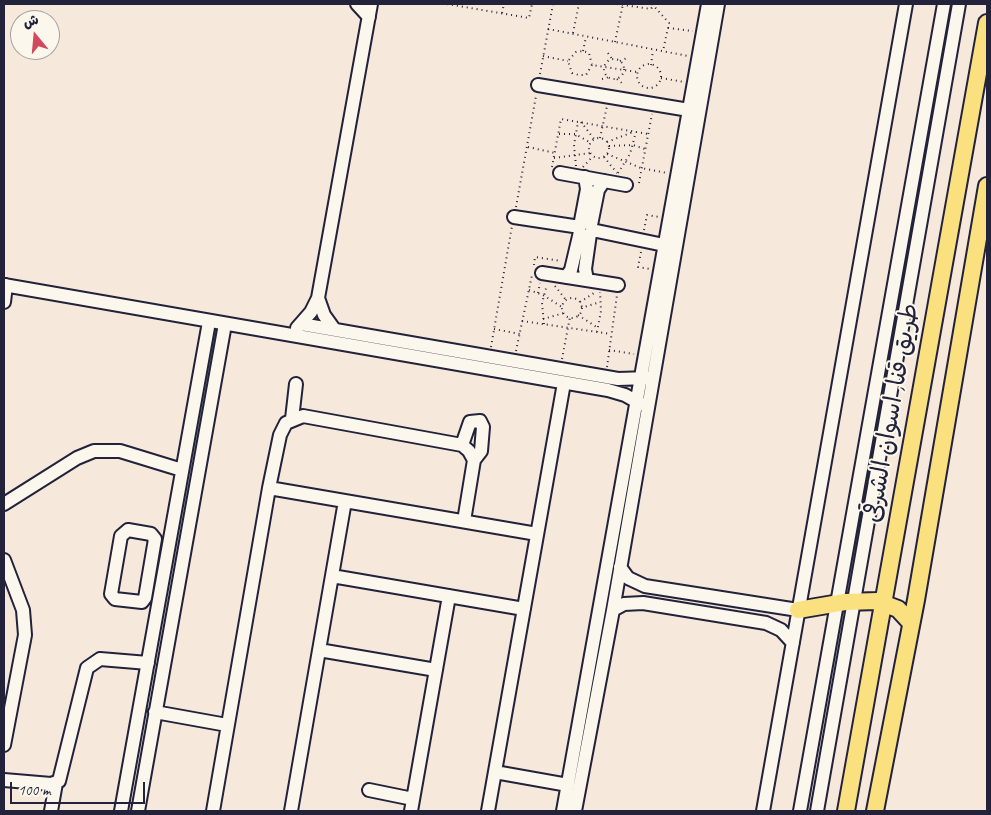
<!DOCTYPE html>
<html>
<head>
<meta charset="utf-8">
<style>
	body { margin:0 }
	#map { position:relative; width:991px; height:815px; overflow:hidden; background:#f7e8dc; font-family:Caveat,"Playpen Sans Arabic",sans-serif }
	canvas { display:block }
	.frame { position:absolute; inset:0; border:5px solid #22223b; pointer-events:none }
	.north { position:absolute; left:10px; top:10px; width:50px; height:50px; box-sizing:border-box; background:#fbf7ec; border:1px solid #a4a2a5; border-radius:50%; rotate:343deg; font-size:14px; font-weight:700; line-height:20px; text-align:center; color:#22223b }
	.north::after { content:''; display:block; margin:auto; width:18px; height:22px; background:#d1495b; clip-path:polygon(50% 0,100% 100%,50% 72%,0 100%) }
	.scale { position:absolute; left:10px; top:782px; width:135px; height:22px; box-sizing:border-box; border:2px solid #22223b; border-top:0; padding-left:6px; font-size:15px; line-height:18px; white-space:nowrap; color:#22223b; -webkit-text-stroke:4px #fbf7ec; paint-order:stroke }
</style>
</head>
<body>
<div id="map">
<canvas width="991" height="815"></canvas>
<div class="frame"></div>
<div class="north">ش</div>
<div class="scale">100 m</div>
</div>
<script>
const g = document.querySelector('canvas').getContext('2d');
g.lineJoin = 'round';
function poly(rows) {
  const path = new Path2D();
  for (const r of rows) {
    if (r.length === 3) {
      path.moveTo(r[0] + r[2], r[1]);
      path.arc(r[0], r[1], r[2], 0, 2 * Math.PI);
      continue;
    }
    path.moveTo(r[0], r[1]);
    for (let i = 2; i < r.length; i += 2) path.lineTo(r[i], r[i + 1]);
  }
  return path;
}
function stroke(path, color, width, dash) {
  g.strokeStyle = color;
  g.lineWidth = width;
  g.lineCap = dash ? 'butt' : 'round';
  g.setLineDash(dash || []);
  g.stroke(path);
}
function drawText(font, color, halo, rows, align = 'center') {
  g.font = font + ' Caveat,"Playpen Sans Arabic",sans-serif';
  g.lineWidth = 4;
  g.setLineDash([]);
  g.textBaseline = 'middle';
  g.strokeStyle = halo;
  g.fillStyle = color;
  for (const [text, x, y, turn = 0] of rows) {
    g.save();
    g.translate(x, y);
    g.rotate((+turn || 0) * Math.PI / 180);
    g.textAlign = isNaN(turn) ? turn : align;
    if (halo) g.strokeText(text, 0, 0);
    g.fillText(text, 0, 0);
    g.restore();
  }
}
const minor = poly([
	[357,4,369,17],
	[538,85,689,110],
	[560,173,626,185],
	[514,217,580,227],
	[591,225,598,190,604,181],
	[580,226,587,189,585,177],
	[592,230,664,245],
	[542,273,618,285],
	[566,277,571,270,580,232],
	[587,280,585,269,590,234],
	[4,285,608,390,625,395,641,404],
	[318,298,324,315,334,329],
	[4,302,6,285],
	[301,324,618,379,648,378],
	[297,328,311,312,318,298,371,4],
	[292,419,296,384],
	[462,445,470,422,480,421,483,427,481,451,474,460],
	[269,488,537,534],
	[4,504,77,458,94,451,120,451,182,470],
	[128,530,151,534,155,539,145,598,142,602,115,599,111,594,121,536,128,530],
	[4,560,23,610,25,635,4,745],
	[620,567,628,578,645,586,798,610],
	[332,576,524,609],
	[613,610,624,604,643,603,766,623,781,630,793,643],
	[319,650,436,670],
	[155,712,227,725],
	[495,772,568,785],
	[4,780,51,784,59,781,87,668,100,659,148,663],
	[369,790,413,799],
	[51,811,56,783],
	[121,811,209,322],
	[138,811,225,324],
	[213,811,269,488,280,435,286,423,303,416,462,445,469,451,474,460,464,521],
	[291,811,345,501],
	[411,811,449,596],
	[488,811,564,383],
	[563,811,708,4],
	[575,811,613,610,718,4],
	[763,811,906,4],
	[800,811,944,4],
	[817,811,959,4]
]);
const major = poly([
	[798,610,845,602,877,601,898,609,911,623],
	[846,811,987,23],
	[875,811,916,600,987,186]
]);
stroke(minor, '#22223b', 16);
stroke(major, '#22223b', 20);
stroke(poly([
	[447,4,529,18,532,4],
	[617,4,651,9,654,4],
	[652,4,669,23,663,51],
	[502,13,504,4],
	[668,28,693,31],
	[548,29,688,56],
	[573,33,579,4],
	[615,42,623,4],
	[583,51,586,37],
	[608,53,612,59],
	[543,56,568,61],
	[614,69,10],
	[620,61,629,57],
	[649,76,12],
	[592,65,586,75,579,75,572,73,568,61,576,52,583,51,589,53,592,65,637,72],
	[651,65,653,50],
	[540,74,553,4],
	[661,78,684,82],
	[602,79,609,77],
	[617,79,623,84],
	[581,122,594,139],
	[559,134,575,134,591,143],
	[600,138,607,106],
	[599,148,10],
	[607,142,633,132],
	[609,146,633,145,645,149],
	[528,147,555,153],
	[607,154,641,168,667,173],
	[604,157,617,173],
	[554,158,590,153],
	[576,166,574,145,578,122],
	[552,167,561,119,648,134],
	[583,167,593,156],
	[618,173,630,154,636,132],
	[639,183,652,114],
	[516,207,536,96],
	[644,230,647,215,659,217],
	[641,252,638,267,650,269],
	[534,265,535,257,561,261],
	[555,286,566,300],
	[529,290,543,295,562,307],
	[538,293,540,283],
	[572,308,10],
	[580,302,594,293],
	[581,308,600,302],
	[578,315,598,328],
	[543,319,564,313],
	[522,321,611,334],
	[544,324,542,303,547,285],
	[494,329,520,334],
	[597,332,601,311,600,292],
	[491,347,512,226],
	[609,350,634,354],
	[516,351,532,275],
	[562,359,570,317],
	[607,367,617,295]
]), '#22223b', 2, [1, 4]);
stroke(minor, '#fbf7ec', 12);
stroke(major, '#fbe080', 16);
drawText('25px', '#22223b', '#fbf7ec', [
	["طريق قنا, اسوان الشرقى",892,413,-80]
]);
</script>
</body>
</html>
